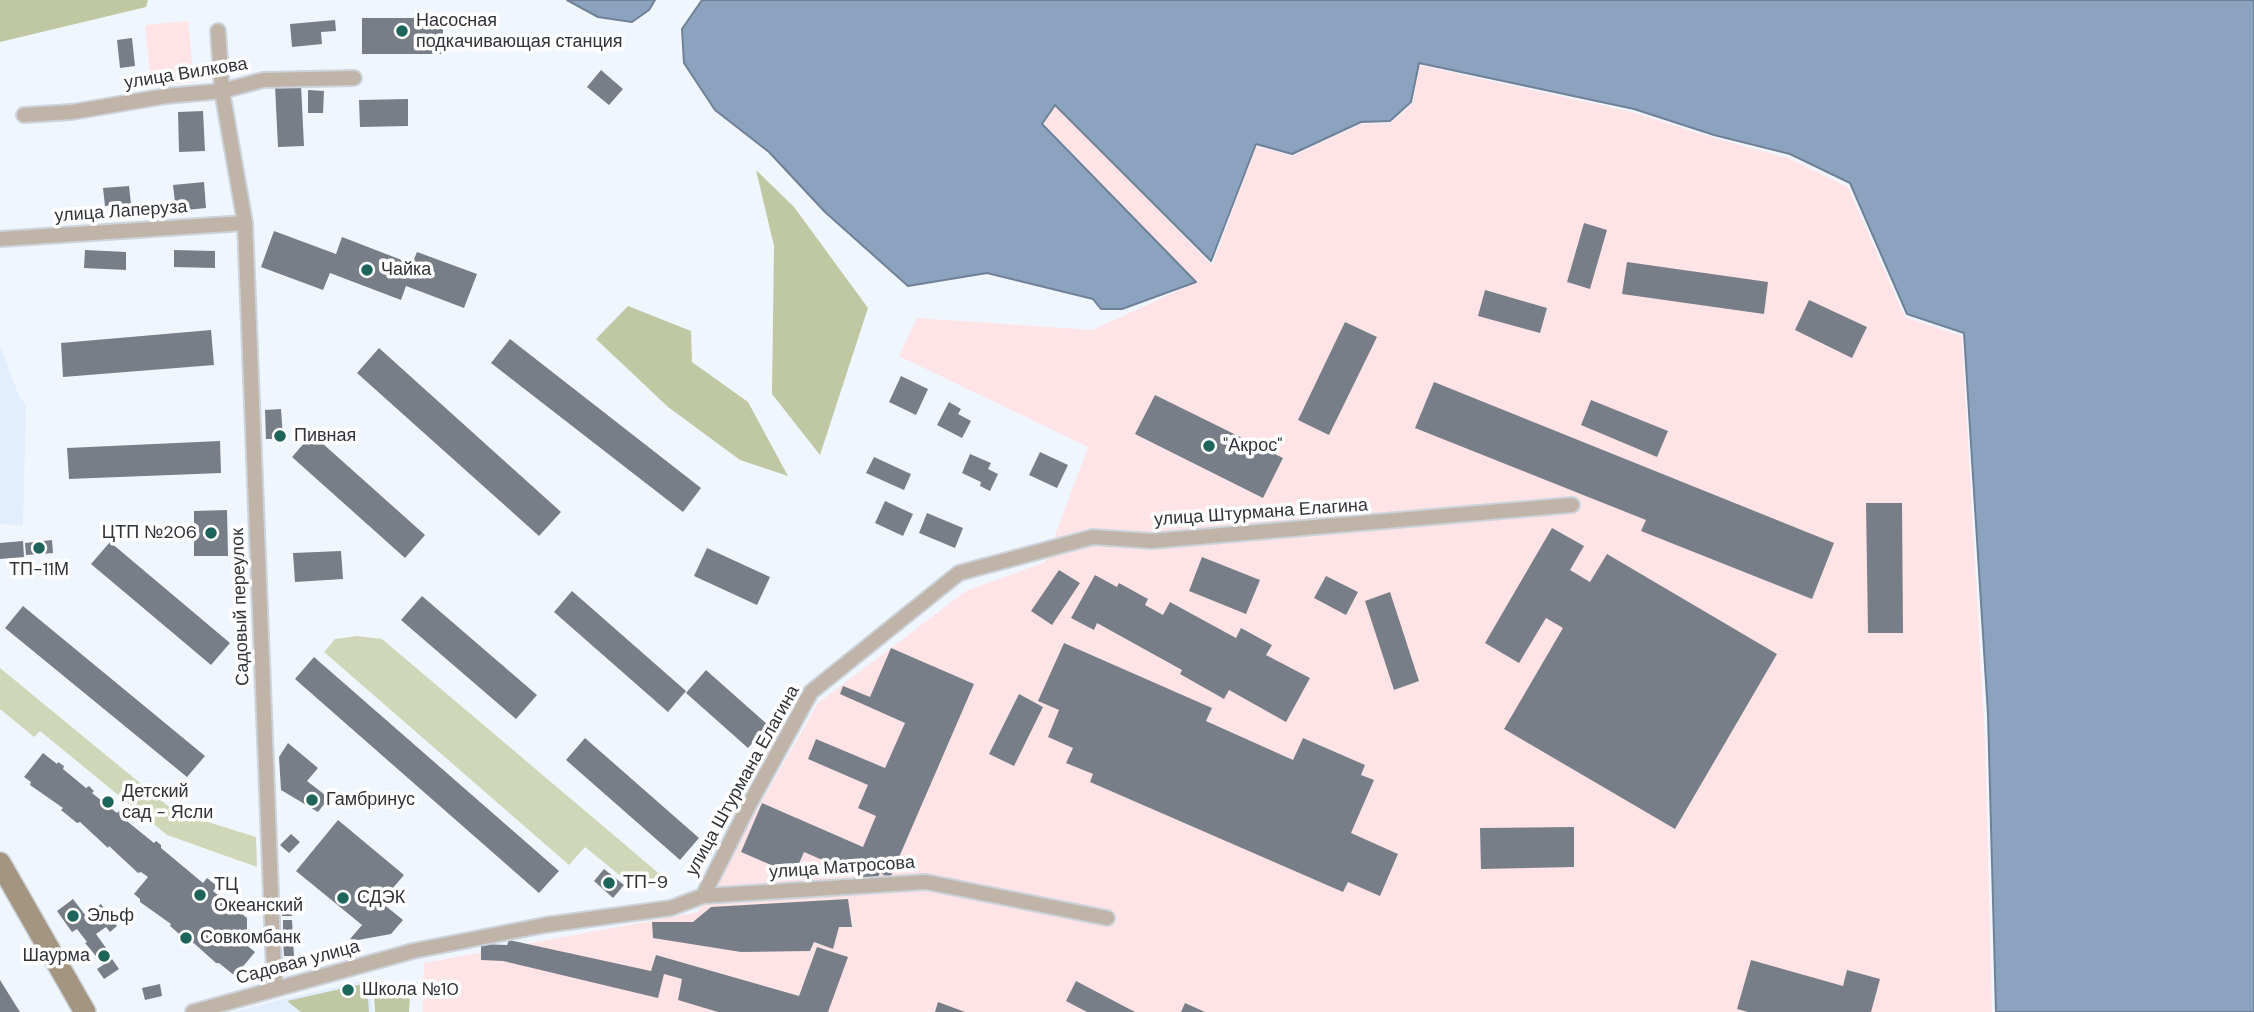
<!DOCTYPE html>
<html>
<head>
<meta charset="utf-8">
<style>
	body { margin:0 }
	canvas { display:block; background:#f0f6fe }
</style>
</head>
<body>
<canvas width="2254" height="1012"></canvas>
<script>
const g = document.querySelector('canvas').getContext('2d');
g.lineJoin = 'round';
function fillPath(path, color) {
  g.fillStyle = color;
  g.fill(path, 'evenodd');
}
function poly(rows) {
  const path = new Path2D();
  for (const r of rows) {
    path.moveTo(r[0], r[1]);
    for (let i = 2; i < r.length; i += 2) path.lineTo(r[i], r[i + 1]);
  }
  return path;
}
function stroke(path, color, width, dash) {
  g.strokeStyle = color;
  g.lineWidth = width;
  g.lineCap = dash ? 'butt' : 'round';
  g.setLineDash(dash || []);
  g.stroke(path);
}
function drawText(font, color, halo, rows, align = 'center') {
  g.font = font + ' "DM Sans",sans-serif';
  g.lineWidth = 7;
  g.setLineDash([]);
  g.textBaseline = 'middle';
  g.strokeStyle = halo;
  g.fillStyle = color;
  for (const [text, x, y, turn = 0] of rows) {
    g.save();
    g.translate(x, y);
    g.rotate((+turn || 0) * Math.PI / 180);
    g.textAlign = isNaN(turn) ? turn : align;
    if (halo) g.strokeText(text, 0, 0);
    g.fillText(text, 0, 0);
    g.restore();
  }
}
fillPath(poly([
	[0,345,19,396,26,405,23,526,0,524],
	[370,979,373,1012,233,1012,280,1000]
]), '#e2eefe');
fillPath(poly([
	[188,21,194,82,151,87,145,25],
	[1419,65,1632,112,1714,138,1788,158,1848,187,1905,317,1962,336,1985,737,1992,1012,423,1012,424,963,698,912,818,703,966,591,1045,562,1088,447,899,356,917,318,1092,330,1197,282,1043,123,1055,105,1212,265,1256,146,1292,156,1361,124,1390,123,1413,103]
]), '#ffe4e7');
fillPath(poly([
	[357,636,382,639,662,876,654,885,634,887,585,847,569,865,324,652,335,639],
	[0,668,168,806,182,814,256,837,257,867,167,835,40,731,34,737,0,709]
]), '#d0d7b9');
fillPath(poly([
	[0,0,148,0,146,7,0,42],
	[756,170,794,207,868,308,820,455,772,394,774,246],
	[628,306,691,331,692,362,748,402,788,476,740,460,668,407,596,339],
	[367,983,369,1012,301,1012,287,1001],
	[410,995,409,1012,375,1012,374,996]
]), '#bfc7a3');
const water = poly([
	[567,0,655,0,649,10,632,22,598,17,567,0],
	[702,0,2254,0,2254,1012,1996,1012,1988,714,1964,333,1907,314,1850,183,1790,154,1714,135,1634,109,1419,63,1411,102,1390,121,1361,122,1292,154,1256,144,1211,261,1055,105,1042,124,1196,282,1122,309,1101,309,1093,299,987,273,908,286,825,212,769,152,715,110,684,63,682,29,702,0]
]);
fillPath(water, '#8ca3c0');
stroke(water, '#708197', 2);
fillPath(poly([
	[362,18,443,18,443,54,362,54],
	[335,20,336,31,321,32,322,44,292,47,290,24],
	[132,38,135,66,120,68,117,40],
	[601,70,623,89,609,105,587,87],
	[301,85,304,146,278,147,275,86],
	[308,90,324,91,323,113,308,113],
	[408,99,408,126,360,127,359,100],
	[203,111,205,151,179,152,178,112],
	[204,182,206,208,176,211,173,185],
	[129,186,131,204,105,206,103,188],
	[1584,223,1607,230,1590,289,1567,282],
	[274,231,336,254,342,237,412,264,417,252,477,274,464,308,406,286,401,300,330,273,323,290,261,267],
	[85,250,126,252,126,270,84,268],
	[174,250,215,251,215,268,174,267],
	[1627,262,1768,282,1764,314,1622,294],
	[1485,290,1547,308,1540,333,1478,316],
	[1809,300,1867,327,1852,358,1795,330],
	[1345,322,1377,337,1329,435,1298,420],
	[211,330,214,365,63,377,61,343],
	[510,339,701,488,683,512,491,363],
	[379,348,561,512,539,536,357,373],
	[901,376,928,389,916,415,889,402],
	[1434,382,1834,543,1812,599,1641,531,1646,520,1415,428],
	[1155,395,1283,458,1263,498,1135,434],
	[1591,400,1668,431,1657,457,1581,425],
	[949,402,961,409,958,414,971,421,962,438,937,425],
	[281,409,283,439,266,439,265,410],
	[312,434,425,535,405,558,292,457],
	[220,441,221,473,69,479,67,448],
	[1040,452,1068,465,1057,488,1029,475],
	[970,454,991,463,988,469,998,474,990,491,980,486,981,482,962,473],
	[874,457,911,474,904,490,866,473],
	[885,501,913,514,903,536,875,523],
	[1866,503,1902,503,1903,633,1868,633],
	[227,510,228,556,194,556,194,511],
	[927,513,963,528,955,548,919,533],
	[1552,528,1584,546,1570,570,1590,582,1607,554,1777,654,1675,829,1504,729,1563,628,1546,618,1519,663,1485,643],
	[52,540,53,553,26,555,25,543],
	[23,541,24,557,0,559,0,543],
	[110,542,230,643,211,665,91,564],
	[707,548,770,577,757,605,694,576],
	[341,551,343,579,295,582,293,553],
	[1202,557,1260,580,1246,614,1189,591],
	[1059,570,1080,583,1052,625,1031,611],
	[1095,575,1117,587,1119,583,1148,599,1145,605,1163,615,1170,602,1236,638,1241,628,1272,645,1266,655,1310,678,1286,722,1229,690,1224,699,1180,674,1182,670,1097,623,1094,630,1071,618],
	[1326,576,1358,592,1346,615,1314,598],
	[572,591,686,691,668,712,554,612],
	[1390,592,1419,681,1394,690,1365,601],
	[422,596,537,695,516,719,401,620],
	[23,606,205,756,187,777,5,628],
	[1064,643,1212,708,1206,721,1293,760,1303,738,1365,765,1361,775,1374,780,1351,833,1398,854,1380,896,1348,882,1343,892,1090,782,1093,774,1066,763,1073,748,1048,737,1059,710,1038,701],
	[891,648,974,684,890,878,880,873,875,883,804,852,794,875,741,852,762,803,863,847,876,816,858,808,868,785,808,759,816,739,885,768,905,723,840,694,843,686,870,697],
	[314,657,559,871,539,893,295,679],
	[706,670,768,725,748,748,686,693],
	[1019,694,1043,707,1014,766,989,754],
	[585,738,699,838,680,860,566,760],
	[288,743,318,768,307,781,329,798,318,812,281,790,279,757],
	[43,753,57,764,58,762,64,766,63,769,86,788,89,786,94,791,92,793,117,813,124,807,129,811,123,818,154,843,156,841,161,845,161,848,203,883,207,878,217,886,213,891,247,918,247,929,239,939,255,952,235,976,219,963,216,963,187,937,185,939,170,926,171,924,140,902,140,899,134,894,148,877,141,872,138,873,109,846,108,848,80,822,77,823,61,810,63,808,30,785,31,782,24,777],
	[338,820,404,875,381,902,403,920,391,934,358,940,350,939,362,925,296,871],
	[1574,827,1574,867,1481,869,1480,828],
	[291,834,300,842,289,853,280,845],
	[604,869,624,885,613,898,594,881],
	[73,899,89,920,96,915,93,910,101,904,117,926,110,932,106,927,96,934,111,955,101,962,85,943,87,942,77,929,72,932,57,911],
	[282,899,292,899,292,916,282,916],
	[848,899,852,927,839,927,833,949,814,942,810,951,741,952,653,938,652,922,693,922,711,907],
	[283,920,292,920,293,936,283,937],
	[283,940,293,940,294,956,284,956],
	[509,940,651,971,656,955,799,996,817,947,848,957,828,1012,718,1012,678,1000,682,979,664,974,658,998,503,961,481,960,481,944,507,945],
	[112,959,119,969,104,979,97,969],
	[1751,960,1843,986,1847,970,1880,979,1871,1012,1748,1012,1737,1009],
	[0,980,20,1012,0,1012],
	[1076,981,1135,1012,1087,1012,1066,1001],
	[160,984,162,996,145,1000,142,988],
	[938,1002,965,1012,935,1012],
	[1185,1003,1205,1012,1181,1012]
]), '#787e87');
const minor = poly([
	[218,31,222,91,245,223,274,971,276,988],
	[24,115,72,112,166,96,222,91,263,80,354,78],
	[0,239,245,223],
	[703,896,749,805,811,692,959,573,1093,537,1152,541,1572,505],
	[193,1012,413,951,545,925,671,908,703,896,926,882,1107,918]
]);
const secondary = poly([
	[0,863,85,1012]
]);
stroke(minor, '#cdd3da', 18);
stroke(secondary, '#cdd3da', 24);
stroke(minor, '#bfb4a7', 14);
stroke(secondary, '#a49581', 21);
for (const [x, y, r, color] of [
	[402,31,7,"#1d655b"],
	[367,270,7,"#1d655b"],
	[280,436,7,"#1d655b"],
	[1209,446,7,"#1d655b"],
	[211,533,7,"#1d655b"],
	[39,548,7,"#1d655b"],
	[312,800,7,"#1d655b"],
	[108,802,7,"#1d655b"],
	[609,883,7,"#1d655b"],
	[200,895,7,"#1d655b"],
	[343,898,7,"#1d655b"],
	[73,916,7,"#1d655b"],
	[186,938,7,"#1d655b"],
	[104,956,7,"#1d655b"],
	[348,990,7,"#1d655b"]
]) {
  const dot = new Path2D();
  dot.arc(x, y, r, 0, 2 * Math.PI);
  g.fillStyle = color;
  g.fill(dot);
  stroke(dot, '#fff', 2.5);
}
drawText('18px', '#303337', '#fff', [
	["Насосная",416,21],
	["подкачивающая станция",416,42],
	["Чайка",381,270],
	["Пивная",294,436],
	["\"Акрос\"",1223,446],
	["ЦТП №206",197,533,"right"],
	["ТП-11М",39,570,"center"],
	["Детский",122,792],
	["сад - Ясли",122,813],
	["Гамбринус",326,800],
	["ТП-9",623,883],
	["ТЦ",214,885],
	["Океанский",214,906],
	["СДЭК",357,898],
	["Эльф",87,916],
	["Совкомбанк",200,938],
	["Шаурма",90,956,"right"],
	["Школа №10",362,990]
], 'left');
drawText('18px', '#303337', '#fff', [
	["улица Вилкова",186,74,-9],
	["улица Лаперуза",121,212,-4],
	["улица Штурмана Елагина",1261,513,-4],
	["Садовый переулок",241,607,-92],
	["улица Штурмана Елагина",743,781,-61],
	["улица Матросова",842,868,-4],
	["Садовая улица",298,963,-15]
]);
</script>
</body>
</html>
